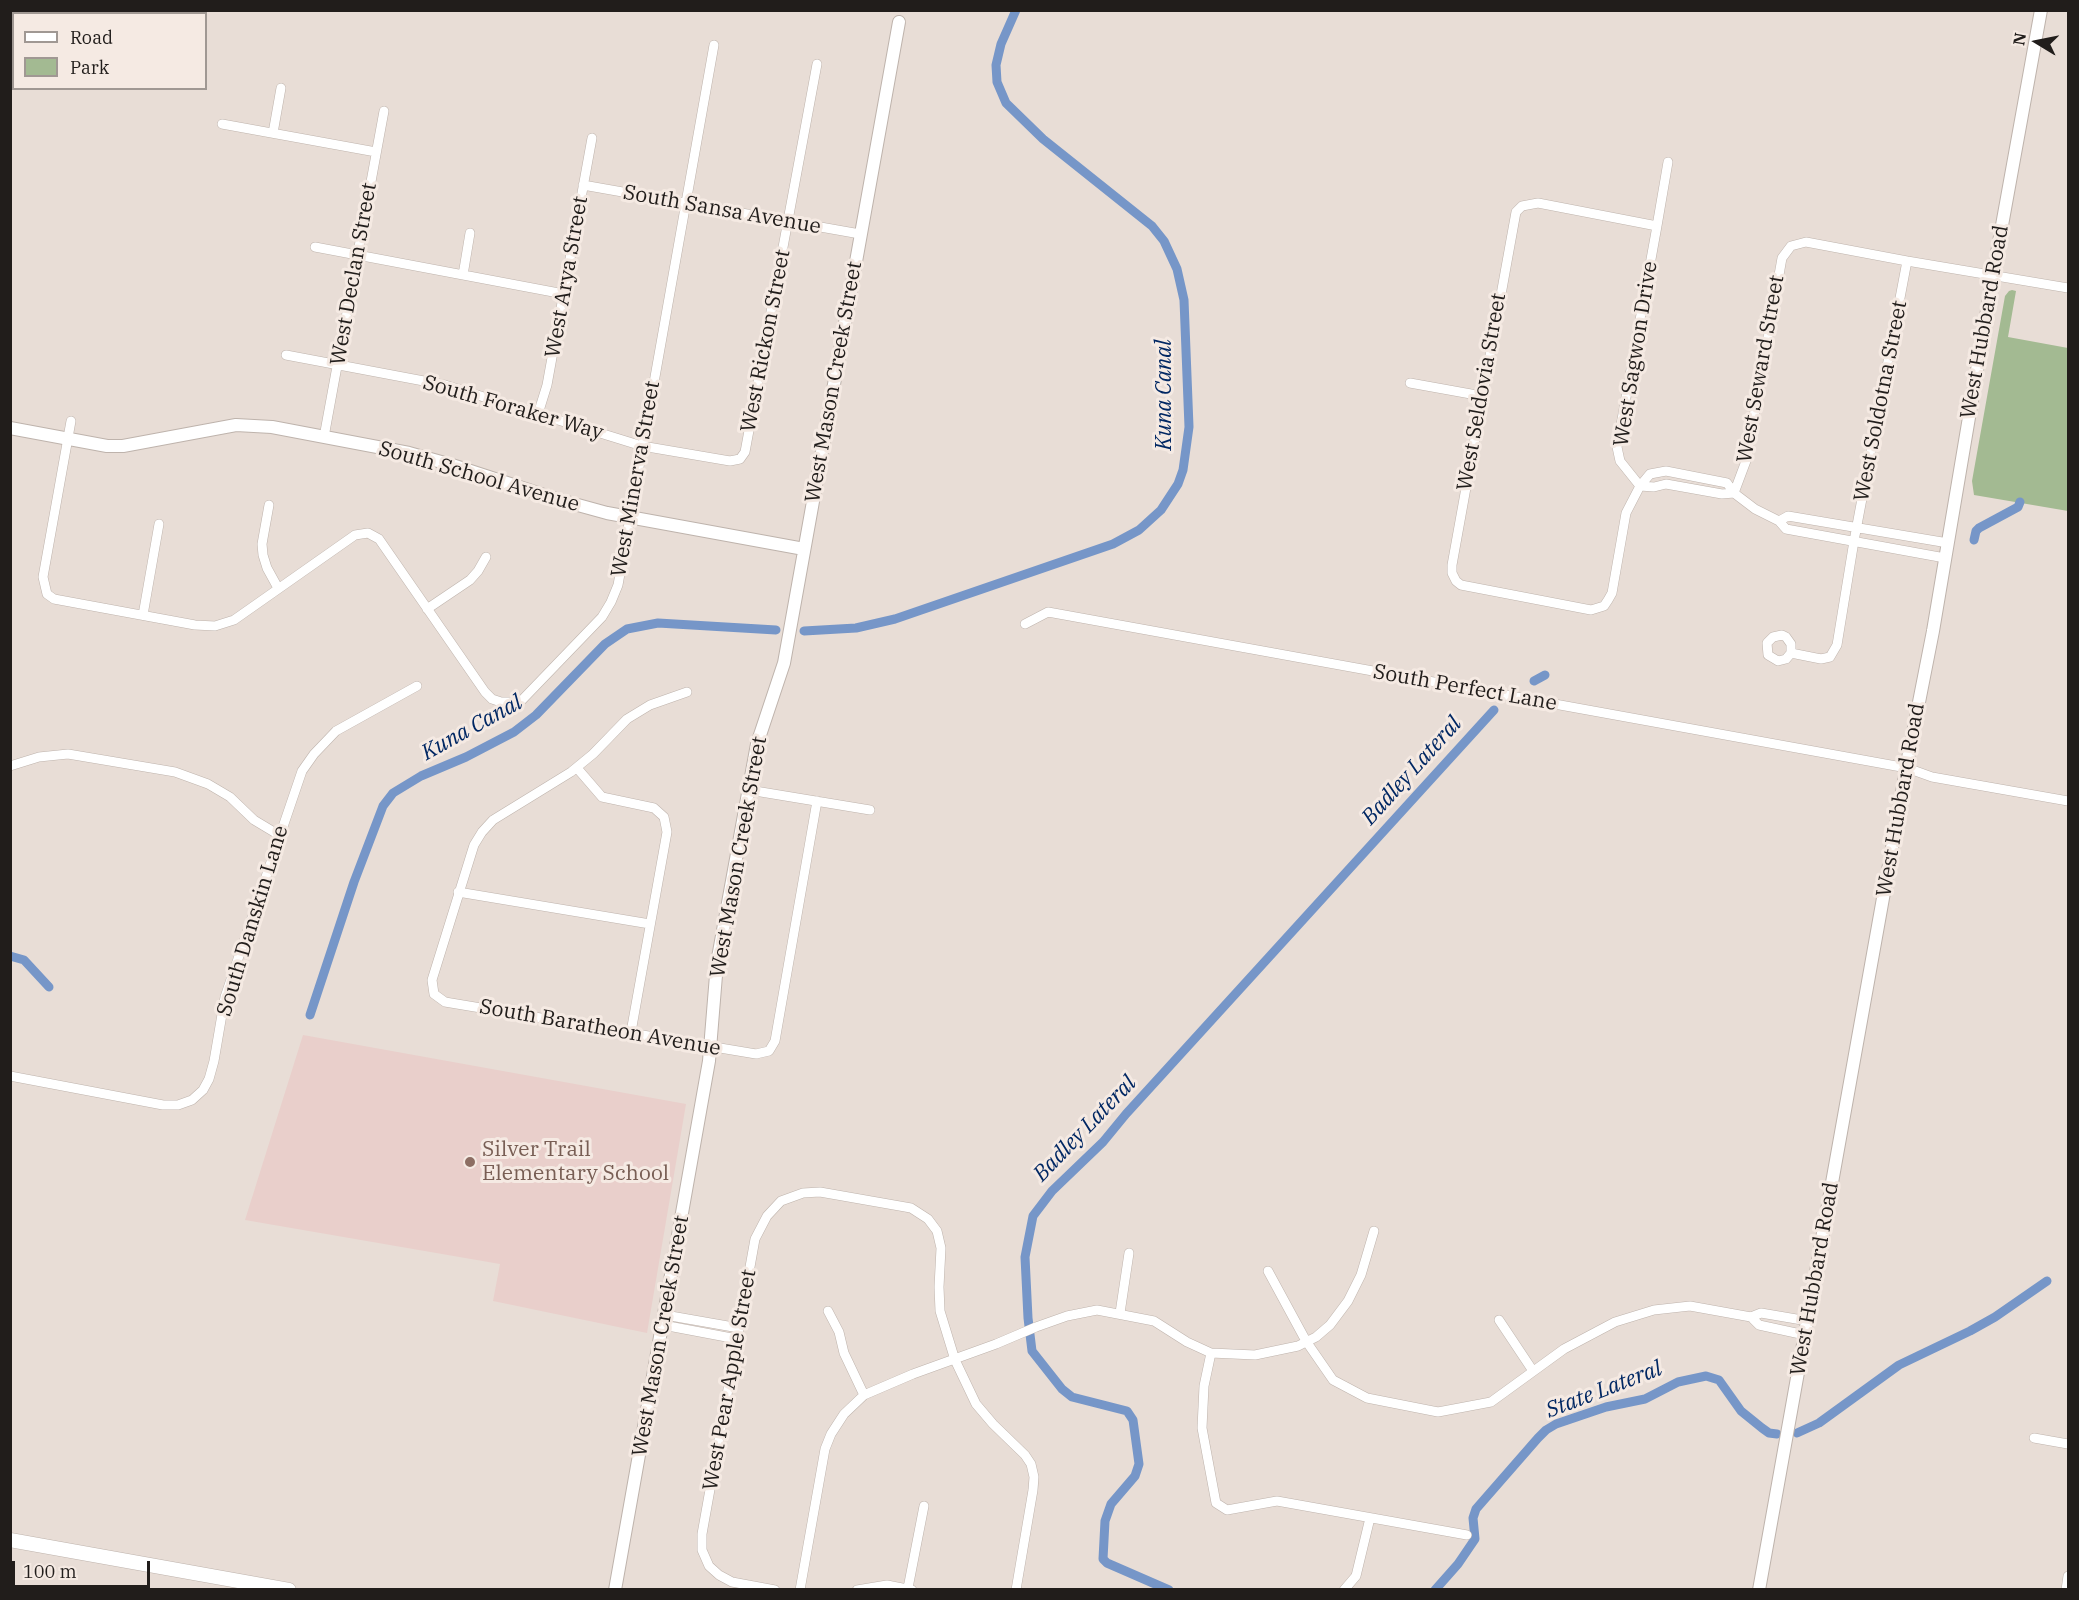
<!DOCTYPE html>
<html>
<head>
<meta charset="utf-8">
<style>
	body { margin:0 }
	#map { position:relative; width:2079px; height:1600px; overflow:hidden; background:#e8ddd6; font-family:"IBM Plex Serif",serif }
	canvas { display:block }
	.frame { position:absolute; inset:0; border:12px solid #211d1b; pointer-events:none }
	.legend { position:absolute; left:12px; top:12px; width:195px; height:78px; box-sizing:border-box; background:#f5eae3; border:2px solid #a09893; margin:0; padding:8px 10px; list-style:none; font-size:18px; color:#211d1b }
	.legend li { display:flex; align-items:center; gap:12px; height:30px }
	.legend b { width:30px; border:2px solid #a09893 }
	.north { position:absolute; left:2007px; top:12px; width:60px; height:60px; -webkit-text-stroke:4px #f5eae3; paint-order:stroke; rotate:280deg; font-size:16px; font-weight:700; line-height:24px; text-align:center; color:#211d1b }
	.north::after { content:''; display:block; margin:auto; width:21px; height:27px; background:#211d1b; clip-path:polygon(50% 0,100% 100%,50% 72%,0 100%) }
	.scale { position:absolute; left:12px; top:1561px; width:138px; height:27px; box-sizing:border-box; border:3px solid #211d1b; border-top:0; padding-left:8px; font-size:18px; line-height:21px; white-space:nowrap; color:#211d1b; -webkit-text-stroke:4px #f5eae3; paint-order:stroke }
</style>
</head>
<body>
<div id="map">
<canvas width="2079" height="1600"></canvas>
<div class="frame"></div>
<ul class="legend">
<li><b style="height:8px;background:#fff"></b>Road</li>
<li><b style="height:16px;background:#a3ba92"></b>Park</li>
</ul>
<div class="north">N</div>
<div class="scale">100 m</div>
</div>
<script>
const g = document.querySelector('canvas').getContext('2d');
g.lineJoin = 'round';
function fillPath(path, color) {
  g.fillStyle = color;
  g.fill(path, 'evenodd');
}
function poly(rows) {
  const path = new Path2D();
  for (const r of rows) {
    path.moveTo(r[0], r[1]);
    for (let i = 2; i < r.length; i += 2) path.lineTo(r[i], r[i + 1]);
  }
  return path;
}
function stroke(path, color, width, dash) {
  g.strokeStyle = color;
  g.lineWidth = width;
  g.lineCap = dash ? 'butt' : 'round';
  g.setLineDash(dash || []);
  g.stroke(path);
}
function drawText(font, color, halo, rows, align = 'center') {
  g.font = font + ' "IBM Plex Serif",serif';
  g.lineWidth = 6;
  g.setLineDash([]);
  g.textBaseline = 'middle';
  g.strokeStyle = halo;
  g.fillStyle = color;
  for (const [text, x, y, turn = 0] of rows) {
    g.save();
    g.translate(x, y);
    g.rotate((+turn || 0) * Math.PI / 180);
    g.textAlign = isNaN(turn) ? turn : align;
    if (halo) g.strokeText(text, 0, 0);
    g.fillText(text, 0, 0);
    g.restore();
  }
}
fillPath(poly([
	[303,1035,686,1104,647,1333,493,1301,500,1264,245,1220]
]), '#e9cfcb');
fillPath(poly([
	[2012,290,2016,291,2008,337,2068,348,2068,511,1974,495,1972,481,2005,296,2009,291]
]), '#a3ba92');
stroke(poly([
	[1974,540,1976,531,1979,528,2018,507,2020,502],
	[804,631,856,628,895,619,1113,544,1139,530,1161,510,1178,484,1183,470,1189,427,1184,300,1177,269,1164,241,1152,226,1043,139,1006,103,997,82,996,65,1001,44,1016,10],
	[1534,681,1545,675],
	[10,956,24,960,49,987],
	[310,1015,354,882,383,806,393,793,421,776,466,757,514,732,536,715,605,644,627,629,658,623,776,630],
	[1797,1433,1819,1423,1899,1365,1970,1331,1995,1317,2047,1281],
	[1169,1590,1107,1563,1103,1559,1105,1521,1111,1504,1135,1476,1139,1464,1133,1420,1127,1411,1072,1397,1062,1389,1032,1351,1028,1318,1025,1257,1033,1216,1052,1191,1103,1142,1126,1114,1494,710],
	[1435,1590,1458,1564,1475,1539,1473,1518,1476,1509,1538,1438,1546,1430,1556,1424,1606,1407,1645,1399,1678,1382,1706,1376,1719,1380,1741,1411,1762,1428,1769,1433,1777,1434]
]), '#7696c8', 9);
const minor = poly([
	[222,124,376,152],
	[273,133,281,88],
	[583,185,860,234],
	[1657,226,1538,203,1522,206,1516,212,1452,565,1452,573,1456,581,1461,585,1591,610,1604,606,1608,600,1612,593,1626,513,1640,486,1620,461,1617,447,1657,226,1668,162],
	[315,247,564,294],
	[463,275,470,233],
	[286,355,445,385,642,446,730,461,740,459,745,452,817,64],
	[1410,383,1482,396],
	[538,414,547,385,592,138],
	[71,421,43,577,47,594,54,599,195,625,215,626,234,620,355,535,368,533,379,539,485,692,492,699,501,702,511,702,522,700,602,617,611,602,618,585,714,45],
	[324,437,384,111],
	[1734,493,1746,461,1782,258,1791,246,1806,242,1907,261,2068,288],
	[1734,493,1722,494,1666,484,1654,487,1640,486,1650,474,1666,471,1727,483,1734,493,1755,509,1779,521],
	[269,505,262,544,263,555,267,568,278,588],
	[1945,558,1786,529,1779,521,1788,516,1948,543],
	[427,609,470,580,478,571,486,557],
	[143,615,159,524],
	[1025,624,1048,612,1907,768,1932,777,2068,801],
	[1791,653,1791,644,1786,637,1782,635,1773,637,1767,643,1768,655,1778,661,1786,659,1791,653,1821,659,1830,657,1837,645,1854,541,1907,261],
	[687,692,650,705,627,719,593,754,571,772,493,820,482,832,474,845,432,980,434,994,445,1002,756,1054,769,1051,775,1041,817,801],
	[10,766,39,757,68,754,175,772,208,784,230,797,254,820,279,835],
	[577,768,602,797,654,808,664,817,667,832,631,1032],
	[749,790,870,810],
	[458,892,650,924],
	[10,1076,163,1105,178,1105,192,1100,203,1090,209,1079,214,1061,225,997,302,771,314,754,336,731,417,686],
	[1268,1271,1306,1341,1333,1380,1367,1398,1438,1412,1491,1402,1564,1349,1615,1322,1654,1310,1690,1306,1751,1317],
	[828,1311,839,1332,844,1353,864,1395],
	[1120,1313,1129,1253],
	[665,1315,739,1328],
	[1499,1320,1533,1371],
	[663,1325,737,1339],
	[1805,1335,1759,1325,1751,1317,1761,1313,1808,1321],
	[1211,1353,1204,1386,1202,1428,1216,1503,1227,1510,1277,1501,1467,1535],
	[2034,1438,2068,1444],
	[908,1588,924,1506],
	[775,1590,732,1582,719,1575,709,1566,702,1550,702,1534,755,1239,767,1216,781,1201,803,1193,820,1192,911,1208,928,1219,937,1231,941,1248,939,1287,940,1311,955,1360,976,1404,993,1424,1025,1455,1031,1464,1034,1477,1033,1490,1016,1590],
	[800,1590,825,1449,831,1434,844,1414,864,1395,913,1374,996,1344,1036,1327,1067,1316,1097,1310,1154,1321,1187,1342,1211,1353,1255,1355,1298,1346,1316,1337,1330,1325,1348,1301,1361,1275,1374,1231],
	[857,1590,887,1585,912,1590],
	[1344,1590,1356,1576,1370,1518],
	[2066,1590,2068,1576]
]);
const tertiary = poly([
	[10,428,107,446,123,446,236,425,272,427,409,453,452,465,556,499,607,513,804,549],
	[615,1590,709,1061,717,963,757,744,784,663,899,22],
	[1759,1590,1909,753,1933,631,1993,275,2041,10]
]);
const secondary = poly([
	[10,1540,289,1590]
]);
stroke(minor, '#beb3ac', 10);
stroke(tertiary, '#beb3ac', 14);
stroke(secondary, '#beb3ac', 15);
stroke(minor, '#fff', 9);
stroke(tertiary, '#fff', 12);
stroke(secondary, '#fff', 14);
for (const [x, y, r, color] of [
	[470,1162,6,"#8d6e63"]
]) {
  const dot = new Path2D();
  dot.arc(x, y, r, 0, 2 * Math.PI);
  g.fillStyle = color;
  g.fill(dot);
  stroke(dot, '#f5eae3', 2);
}
drawText('21px', '#211d1b', '#f5eae3', [
	["South Sansa Avenue",722,210,10],
	["West Declan Street",354,274,-80],
	["West Arya Street",567,277,-80],
	["West Hubbard Road",1985,322,-80],
	["West Rickon Street",766,341,-79],
	["West Sagwon Drive",1636,354,-81],
	["West Seward Street",1761,369,-80],
	["West Mason Creek Street",834,382,-80],
	["West Seldovia Street",1482,392,-80],
	["West Soldotna Street",1881,401,-79],
	["South Foraker Way",513,408,16],
	["South School Avenue",479,477,16],
	["West Minerva Street",636,479,-80],
	["South Perfect Lane",1465,688,10],
	["West Hubbard Road",1901,800,-80],
	["West Mason Creek Street",739,857,-80],
	["South Danskin Lane",253,921,-73],
	["South Baratheon Avenue",600,1028,10],
	["West Hubbard Road",1815,1279,-80],
	["West Mason Creek Street",661,1336,-80],
	["West Pear Apple Street",730,1380,-80]
]);
drawText('21px', '#785e54', '#f5eae3', [
	["Silver Trail",482,1150],
	["Elementary School",482,1174]
], 'left');
drawText('italic 22px', '#002763', '#f5eae3', [
	["Kuna Canal",1165,395,-90],
	["Kuna Canal",472,728,-29],
	["Badley Lateral",1412,771,-48],
	["Badley Lateral",1085,1129,-46],
	["State Lateral",1604,1390,-21]
]);
</script>
</body>
</html>
